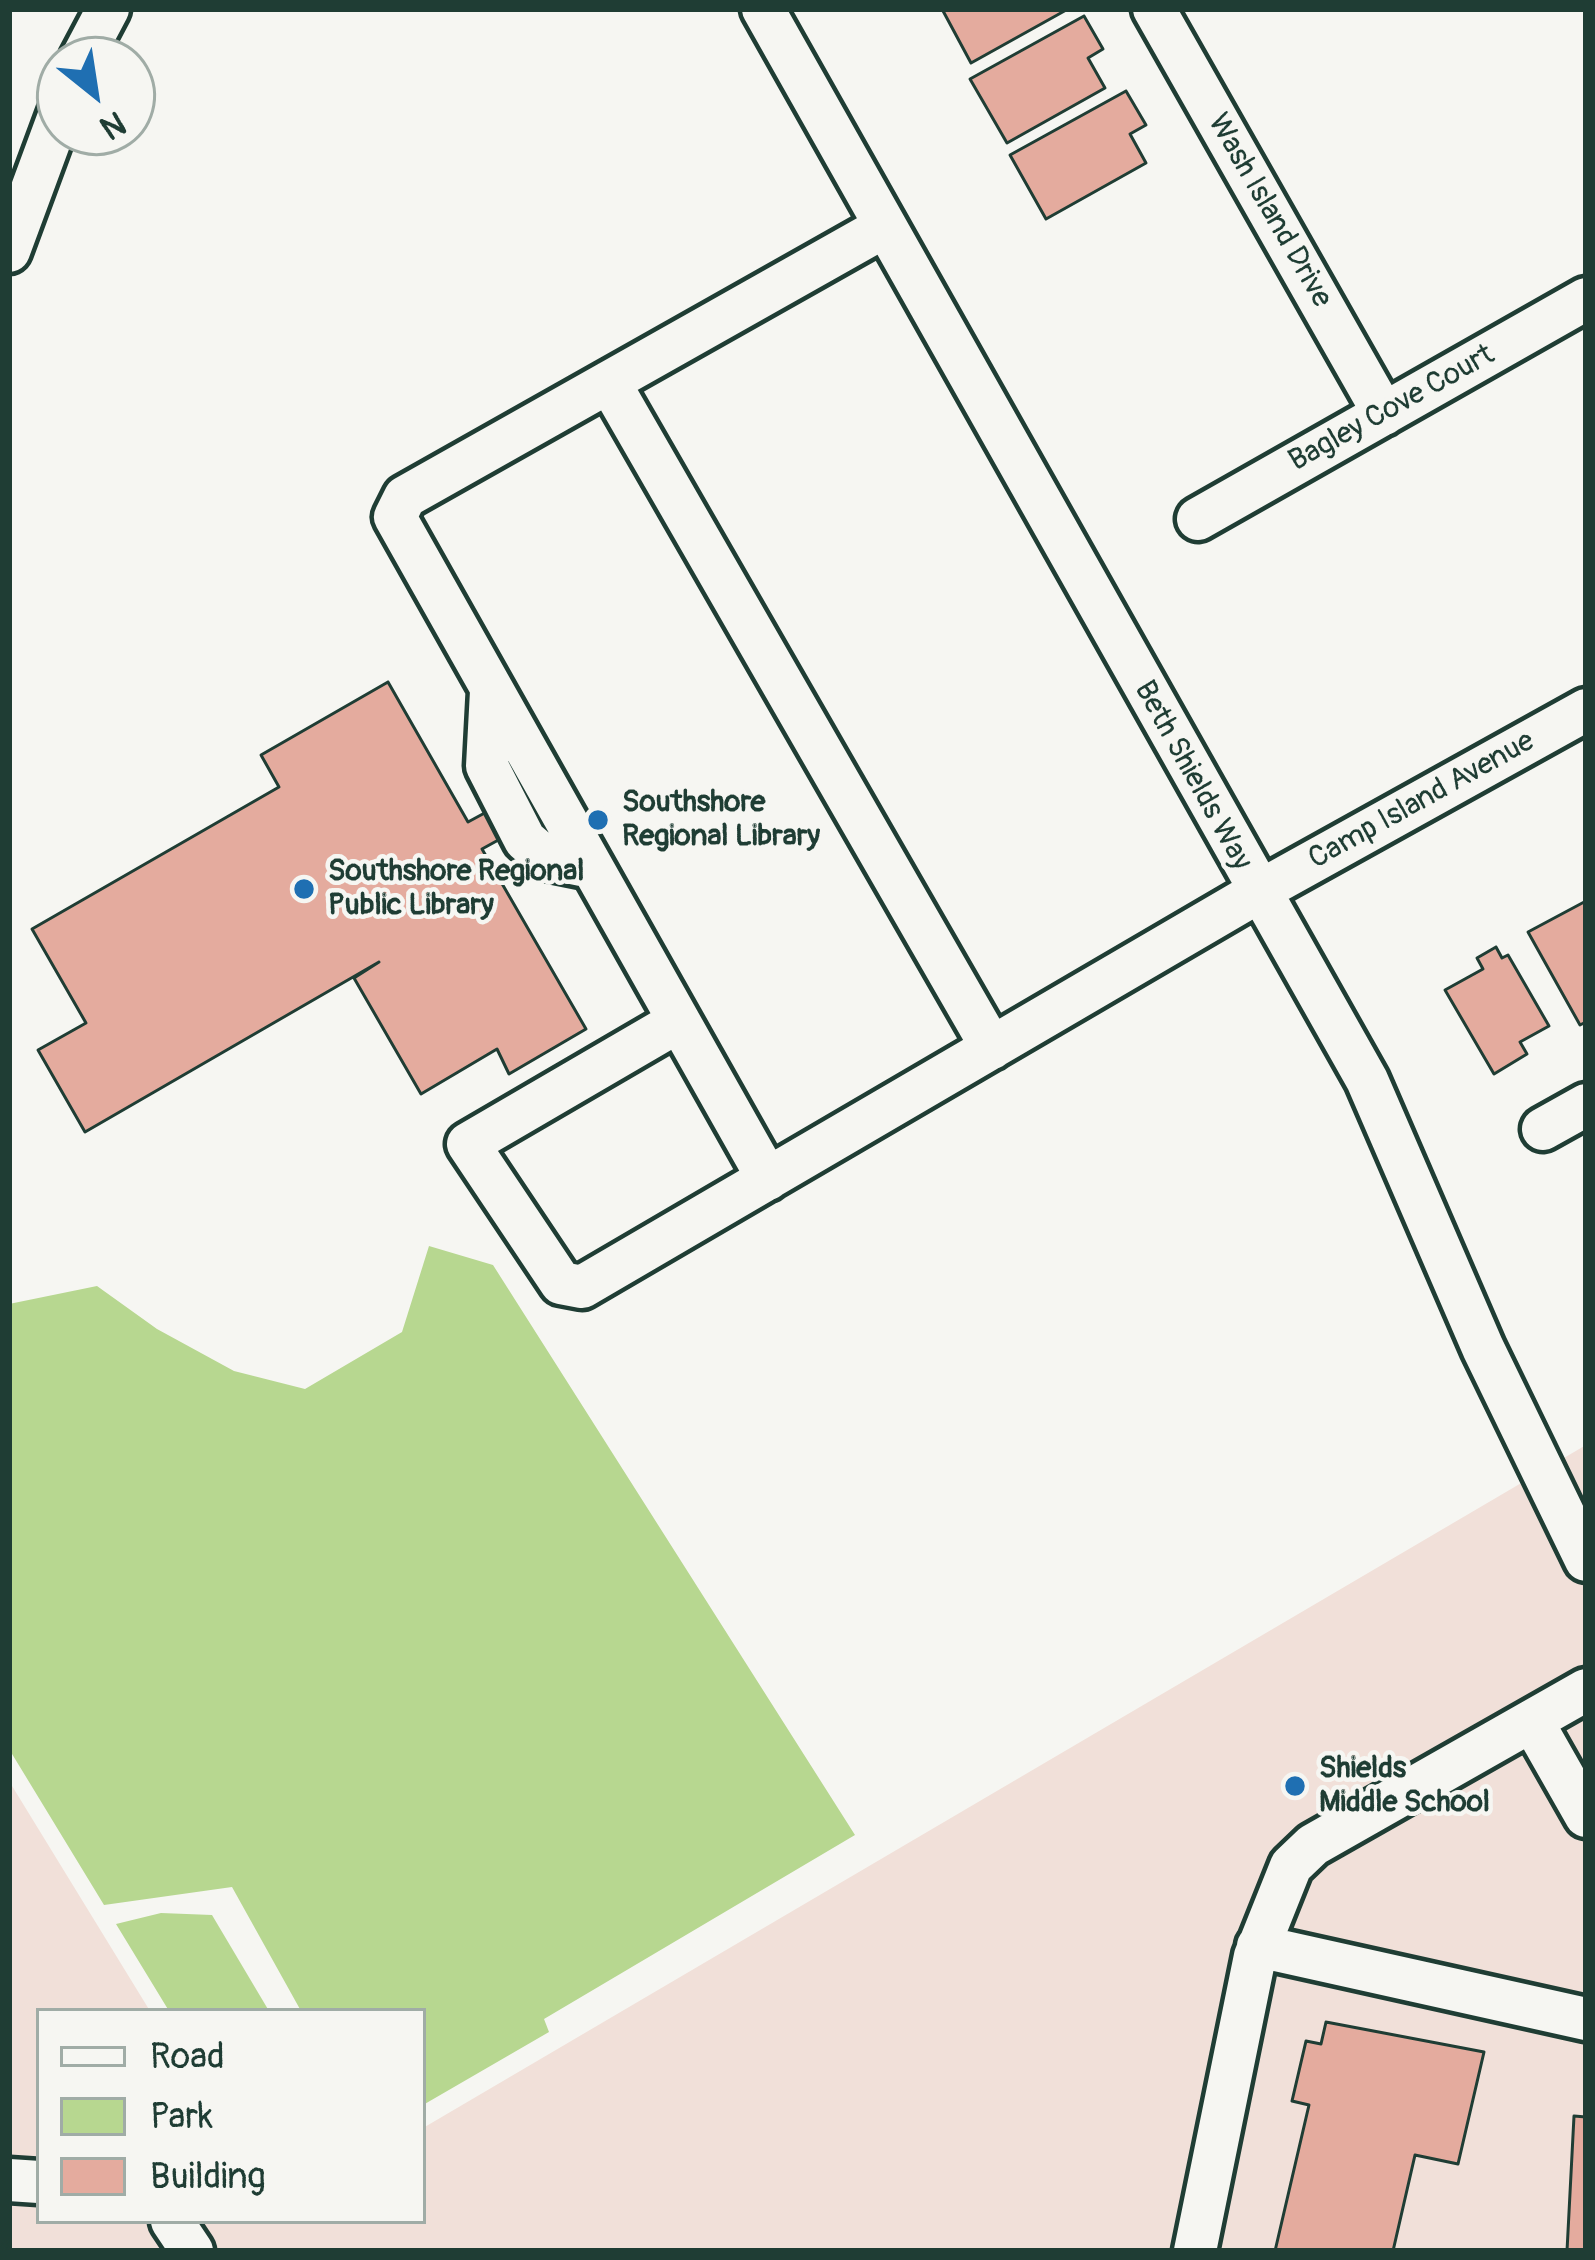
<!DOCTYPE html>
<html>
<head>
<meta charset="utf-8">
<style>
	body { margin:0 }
	#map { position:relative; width:1595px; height:2260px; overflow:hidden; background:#f6f6f2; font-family:Pangolin,sans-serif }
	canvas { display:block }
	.frame { position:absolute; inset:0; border:12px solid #1f3d34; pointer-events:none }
	.legend { position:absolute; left:36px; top:2008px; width:390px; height:216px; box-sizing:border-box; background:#f6f6f2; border:3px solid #a0aca6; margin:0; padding:15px 21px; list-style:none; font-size:36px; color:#1f3d34 }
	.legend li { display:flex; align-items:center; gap:24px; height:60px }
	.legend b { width:60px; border:3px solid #a0aca6 }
	.north { position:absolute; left:36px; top:36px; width:120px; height:120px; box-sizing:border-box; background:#f6f6f2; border:3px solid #a0aca6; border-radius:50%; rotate:150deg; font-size:33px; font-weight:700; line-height:48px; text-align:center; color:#1f3d34 }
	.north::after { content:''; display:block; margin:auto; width:42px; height:54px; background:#1f6fb2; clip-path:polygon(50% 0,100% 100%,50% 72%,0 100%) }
</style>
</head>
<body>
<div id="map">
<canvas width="1595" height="2260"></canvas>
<div class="frame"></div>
<ul class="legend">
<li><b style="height:15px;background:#f6f6f2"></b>Road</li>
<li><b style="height:33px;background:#b7d790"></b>Park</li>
<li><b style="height:33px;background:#e4ab9e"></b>Building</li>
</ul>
<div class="north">N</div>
</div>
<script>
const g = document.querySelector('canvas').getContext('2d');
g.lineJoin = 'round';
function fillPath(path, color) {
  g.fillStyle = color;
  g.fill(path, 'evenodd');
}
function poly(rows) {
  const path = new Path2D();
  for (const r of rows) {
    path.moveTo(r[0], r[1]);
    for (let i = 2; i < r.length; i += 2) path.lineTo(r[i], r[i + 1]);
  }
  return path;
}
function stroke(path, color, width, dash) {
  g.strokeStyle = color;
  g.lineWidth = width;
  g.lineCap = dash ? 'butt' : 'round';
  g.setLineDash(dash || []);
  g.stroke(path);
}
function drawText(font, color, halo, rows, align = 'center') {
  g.font = font + ' Pangolin,sans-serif';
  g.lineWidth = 9;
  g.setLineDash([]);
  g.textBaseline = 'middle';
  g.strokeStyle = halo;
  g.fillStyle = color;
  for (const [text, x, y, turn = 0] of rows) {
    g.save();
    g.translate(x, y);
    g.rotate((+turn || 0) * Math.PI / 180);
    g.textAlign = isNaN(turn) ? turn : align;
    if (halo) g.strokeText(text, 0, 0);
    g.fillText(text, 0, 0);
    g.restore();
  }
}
fillPath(poly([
	[1586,1445,1586,2251,9,2251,9,1781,150,2011,39,2011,39,2221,423,2221,423,2128]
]), '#f1e0d9');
fillPath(poly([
	[429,1246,493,1265,855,1835,544,2019,549,2032,423,2105,423,2011,301,2011,232,1887,104,1905,9,1749,9,1304,97,1286,157,1329,234,1371,305,1389,402,1332],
	[161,1913,212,1915,269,2011,169,2011,116,1924]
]), '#b7d790');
const building = poly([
	[942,9,1068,9,971,63,942,9],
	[1084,16,1103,49,1088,58,1105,88,1007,143,970,79,1084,16],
	[1126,91,1146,125,1130,134,1146,163,1046,219,1010,155,1126,91],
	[388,682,468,822,527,790,542,816,482,849,586,1029,509,1074,497,1049,421,1094,354,978,379,962,85,1132,38,1050,86,1023,32,929,279,787,261,755,388,682],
	[1586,901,1586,1022,1580,1025,1528,932,1586,901],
	[1496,947,1502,958,1508,955,1549,1026,1520,1042,1527,1054,1494,1074,1445,990,1483,969,1477,958,1496,947],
	[1326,2022,1484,2052,1458,2164,1415,2155,1393,2251,1275,2251,1309,2105,1292,2101,1306,2041,1321,2044,1326,2022],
	[1574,2116,1586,2117,1586,2251,1567,2251,1574,2116]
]);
fillPath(building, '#e4ab9e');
stroke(building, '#1f3d34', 3);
const minor = poly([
	[763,9,1367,1080,1483,1348,1586,1560],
	[1154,9,1384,414],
	[81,60,108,9],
	[9,251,60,113],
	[609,382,992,1048],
	[1198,519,1586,299],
	[491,691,487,766,525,840,546,858,591,867],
	[679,1021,468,1144,561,1283,582,1287,1258,892,1586,710],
	[1543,1129,1586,1105],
	[768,1179,395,517,405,497,884,227],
	[1532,1721,1586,1816],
	[1258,1946,1586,2019],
	[9,2180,39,2182],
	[172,2221,192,2251],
	[1195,2251,1255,1956,1291,1866,1313,1845,1586,1690]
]);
stroke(minor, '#1f3d34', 51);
stroke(minor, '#f6f6f2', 42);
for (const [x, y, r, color] of [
	[598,820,12,"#1f6fb2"],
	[304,889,12,"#1f6fb2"],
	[1295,1786,12,"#1f6fb2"]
]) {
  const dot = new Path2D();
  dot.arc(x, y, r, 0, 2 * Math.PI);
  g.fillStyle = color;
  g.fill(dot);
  stroke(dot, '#f6f6f2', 4.5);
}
drawText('30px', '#1f3d34', '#f6f6f2', [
	["Wash Island Drive",1269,211,60],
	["Bagley Cove Court",1392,409,-29],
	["Beth Shields Way",1192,776,61],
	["Camp Island Avenue",1422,801,-29]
]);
drawText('bold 30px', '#1f3d34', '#f6f6f2', [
	["Southshore",622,803],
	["Regional Library",622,837],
	["Southshore Regional",328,872],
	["Public Library",328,906],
	["Shields",1319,1769],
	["Middle School",1319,1803]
], 'left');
</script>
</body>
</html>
